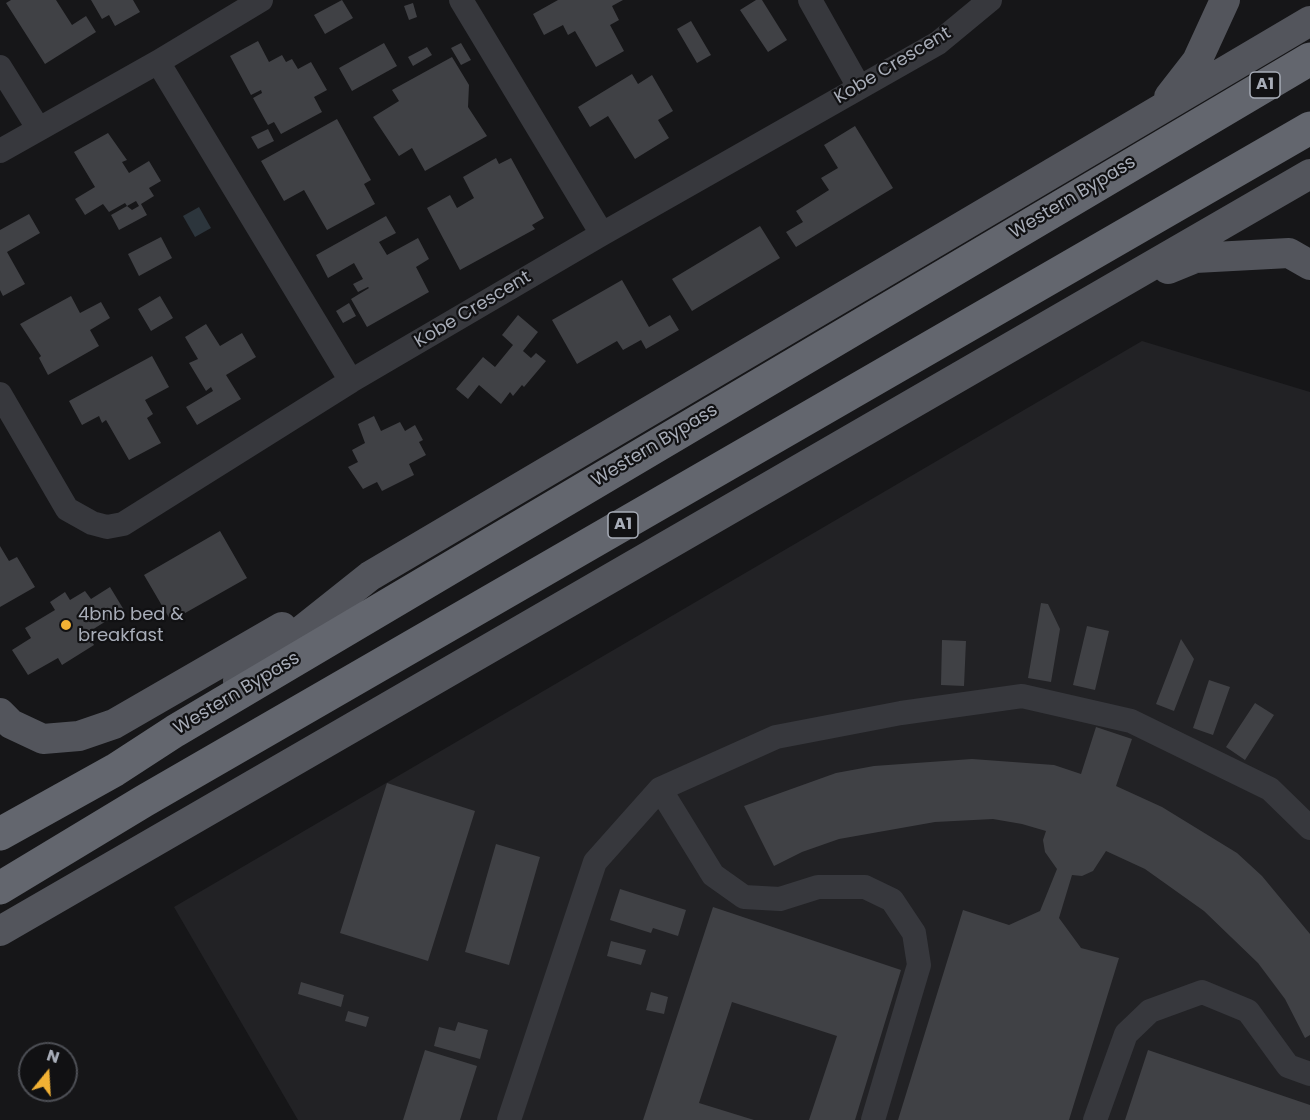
<!DOCTYPE html>
<html>
<head>
<meta charset="utf-8">
<style>
	body { margin:0 }
	#map { position:relative; width:1310px; height:1120px; overflow:hidden; background:#161618; font-family:Poppins,sans-serif }
	canvas { display:block }
	.north { position:absolute; left:18px; top:1042px; width:60px; height:60px; box-sizing:border-box; background:#111113; border:2px solid #4d4f55; border-radius:50%; rotate:18deg; font-size:16px; font-weight:700; line-height:24px; text-align:center; color:#a8adb8 }
	.north::after { content:''; display:block; margin:auto; width:21px; height:27px; background:#f2b134; clip-path:polygon(50% 0,100% 100%,50% 72%,0 100%) }
</style>
</head>
<body>
<div id="map">
<canvas width="1310" height="1120"></canvas>
<div class="north">N</div>
</div>
<script>
const g = document.querySelector('canvas').getContext('2d');
g.lineJoin = 'round';
function fillPath(path, color) {
  g.fillStyle = color;
  g.fill(path, 'evenodd');
}
function poly(rows) {
  const path = new Path2D();
  for (const r of rows) {
    path.moveTo(r[0], r[1]);
    for (let i = 2; i < r.length; i += 2) path.lineTo(r[i], r[i + 1]);
  }
  return path;
}
function stroke(path, color, width, dash) {
  g.strokeStyle = color;
  g.lineWidth = width;
  g.lineCap = dash ? 'butt' : 'round';
  g.setLineDash(dash || []);
  g.stroke(path);
}
function drawText(font, color, halo, rows, align = 'center') {
  g.font = font + ' Poppins,sans-serif';
  g.lineWidth = 4.5;
  g.setLineDash([]);
  g.textBaseline = 'middle';
  g.strokeStyle = halo;
  g.fillStyle = color;
  for (const [text, x, y, turn = 0] of rows) {
    g.save();
    g.translate(x, y);
    g.rotate((+turn || 0) * Math.PI / 180);
    g.textAlign = isNaN(turn) ? turn : align;
    if (halo) g.strokeText(text, 0, 0);
    g.fillText(text, 0, 0);
    g.restore();
  }
}
fillPath(poly([
	[1142,341,1310,392,1310,1120,298,1120,174,907]
]), '#222225');
fillPath(poly([
	[199,207,211,228,195,237,183,216]
]), '#2c353c');
fillPath(poly([
	[11,0,56,0,72,25,86,16,96,32,45,64,6,3],
	[91,0,133,0,140,12,115,26,109,15,102,19],
	[342,0,353,18,325,34,314,15],
	[558,0,623,0,612,6,619,20,610,25,624,51,596,67,575,31,568,35,563,25,544,35,533,14],
	[756,0,762,0,787,40,768,52,740,10],
	[413,3,417,17,409,20,404,6],
	[691,21,711,55,697,63,677,29],
	[258,41,269,62,282,55,286,62,292,59,298,69,311,62,327,90,314,97,322,112,281,134,274,122,268,125,253,98,262,93,261,90,251,95,230,56],
	[384,43,397,66,352,91,339,68],
	[461,43,471,60,461,65,451,48],
	[427,47,432,55,413,66,408,57],
	[452,57,469,85,468,107,487,136,425,171,412,148,399,156,373,117,399,101,392,90],
	[632,74,638,84,652,75,673,111,658,120,669,138,635,159,608,116,590,127,578,107],
	[337,119,371,180,364,184,375,204,327,230,304,190,284,201,261,161],
	[855,126,893,188,796,247,786,232,803,222,796,211,829,190,821,178,838,168,824,145],
	[268,129,274,141,258,149,251,137],
	[108,133,127,160,122,162,129,173,149,161,161,181,149,188,154,196,141,204,147,215,119,230,111,215,127,206,132,210,139,206,136,201,127,206,125,203,109,212,103,204,85,215,75,199,95,187,74,152],
	[496,158,499,164,511,158,544,218,532,225,535,229,460,270,427,208,450,195,457,208,474,198,463,177],
	[29,214,40,233,7,252,25,284,3,296,0,290,0,230],
	[386,216,396,233,379,242,387,255,418,238,429,259,416,267,429,292,367,327,351,299,369,288,368,287,358,292,353,284,363,279,354,263,328,278,316,255],
	[760,226,780,258,692,311,672,279],
	[161,237,172,258,139,276,128,254],
	[622,280,649,327,670,315,679,330,646,349,641,340,623,350,617,341,577,364,552,320],
	[71,296,80,313,101,302,110,318,90,330,99,346,48,375,39,358,41,356,20,324],
	[160,296,173,318,151,331,138,309],
	[349,303,356,316,343,323,336,311],
	[518,315,538,332,523,351,531,358,536,353,546,361,524,387,522,385,513,396,510,392,501,404,479,385,468,399,456,389,483,357,495,367,513,345,502,335],
	[206,324,220,346,242,333,256,357,226,375,241,399,197,425,186,407,213,391,211,387,206,391,189,363,198,359,185,337],
	[152,356,169,387,145,400,153,414,147,418,161,443,129,460,106,420,102,423,99,416,82,425,69,401],
	[374,416,381,431,400,422,405,431,415,425,423,440,419,442,426,455,409,464,414,475,382,491,377,482,363,489,348,467,358,462,352,450,365,443,358,424],
	[220,531,247,578,171,621,144,575],
	[0,546,9,561,17,557,35,587,0,607],
	[110,587,124,610,87,633,94,645,62,665,58,658,28,675,12,650,31,638,25,628,55,610,50,602,65,592,70,600,85,591,91,599],
	[1041,603,1048,604,1060,629,1051,682,1028,678],
	[1087,626,1109,631,1095,690,1073,685],
	[1181,639,1194,659,1174,711,1156,704],
	[942,640,966,641,964,686,941,685],
	[1209,680,1230,687,1213,735,1193,728],
	[1255,703,1274,715,1245,760,1226,747],
	[1096,727,1132,739,1116,786,1162,807,1237,853,1262,876,1310,934,1310,1035,1305,1038,1285,999,1258,963,1204,911,1145,869,1106,851,1093,871,1082,876,1072,875,1059,918,1081,948,1119,958,1069,1120,898,1120,963,910,1009,925,1040,911,1057,869,1045,852,1043,840,1046,831,1022,824,993,819,935,822,839,839,802,852,774,866,744,806,836,773,874,766,972,759,1054,765,1081,774],
	[387,783,475,811,428,961,340,933],
	[496,844,540,857,509,965,465,952],
	[620,889,686,910,678,936,653,928,651,933,610,920],
	[713,907,901,970,855,1120,809,1120,837,1036,732,1002,699,1103,754,1120,643,1120],
	[611,941,646,950,641,965,607,956],
	[301,982,344,995,341,1007,298,994],
	[651,992,668,997,664,1014,646,1010],
	[348,1011,369,1017,366,1027,345,1021],
	[458,1022,488,1030,480,1059,434,1046,439,1027,455,1031],
	[425,1050,477,1066,460,1120,403,1120],
	[1148,1050,1310,1105,1310,1120,1125,1120]
]), '#404145');
stroke(poly([
	[461,0,602,234],
	[810,0,859,87],
	[158,62,351,381],
	[0,67,38,128],
	[0,151,158,62,261,0],
	[0,394,67,509,92,523,107,527,123,524,351,381,602,234,938,43,990,0],
	[660,789,713,875,744,897,780,899,818,887,865,887,892,900,914,933,919,965,873,1120],
	[509,1120,595,862,660,789,776,737,901,713,1022,696,1131,721,1270,789,1310,828],
	[1095,1120,1126,1034,1150,1011,1202,992,1248,1011,1288,1066,1310,1074]
]), '#37383d', 24);
stroke(poly([
	[1169,97,1197,61,1225,0],
	[1168,269,1195,258,1289,253,1310,265],
	[238,681,370,576,1310,21],
	[0,713,11,724,43,739,79,736,114,724,282,627],
	[0,931,1310,174]
]), '#53555c', 30);
stroke(poly([
	[0,834,115,770,175,731,1310,59],
	[0,888,144,801,1310,128]
]), '#63666e', 33);
for (const [x, y, r, color] of [
	[66,625,6,"#f2b134"]
]) {
  const dot = new Path2D();
  dot.arc(x, y, r, 0, 2 * Math.PI);
  g.fillStyle = color;
  g.fill(dot);
  stroke(dot, '#111113', 2);
}
for (const [x, y, w] of [
	[1265,85,30],
	[623,525,30]
]) {
  const box = new Path2D();
  box.roundRect(x - w / 2, y - 13, w, 26, 4.5);
  g.fillStyle = '#111113';
  g.fill(box);
  stroke(box, '#a8adb8', 1.5);
}
drawText('bold 16px', '#a8adb8', null, [
	["A1",1265,85],
	["A1",623,525]
]);
drawText('18px', '#a8adb8', '#111113', [
	["Kobe Crescent",893,66,-31],
	["Western Bypass",1073,198,-31],
	["Kobe Crescent",473,310,-31],
	["Western Bypass",655,446,-31],
	["Western Bypass",237,694,-31]
]);
drawText('18px', '#a8adb8', '#111113', [
	["4bnb bed &",78,615],
	["breakfast",78,636]
], 'left');
</script>
</body>
</html>
